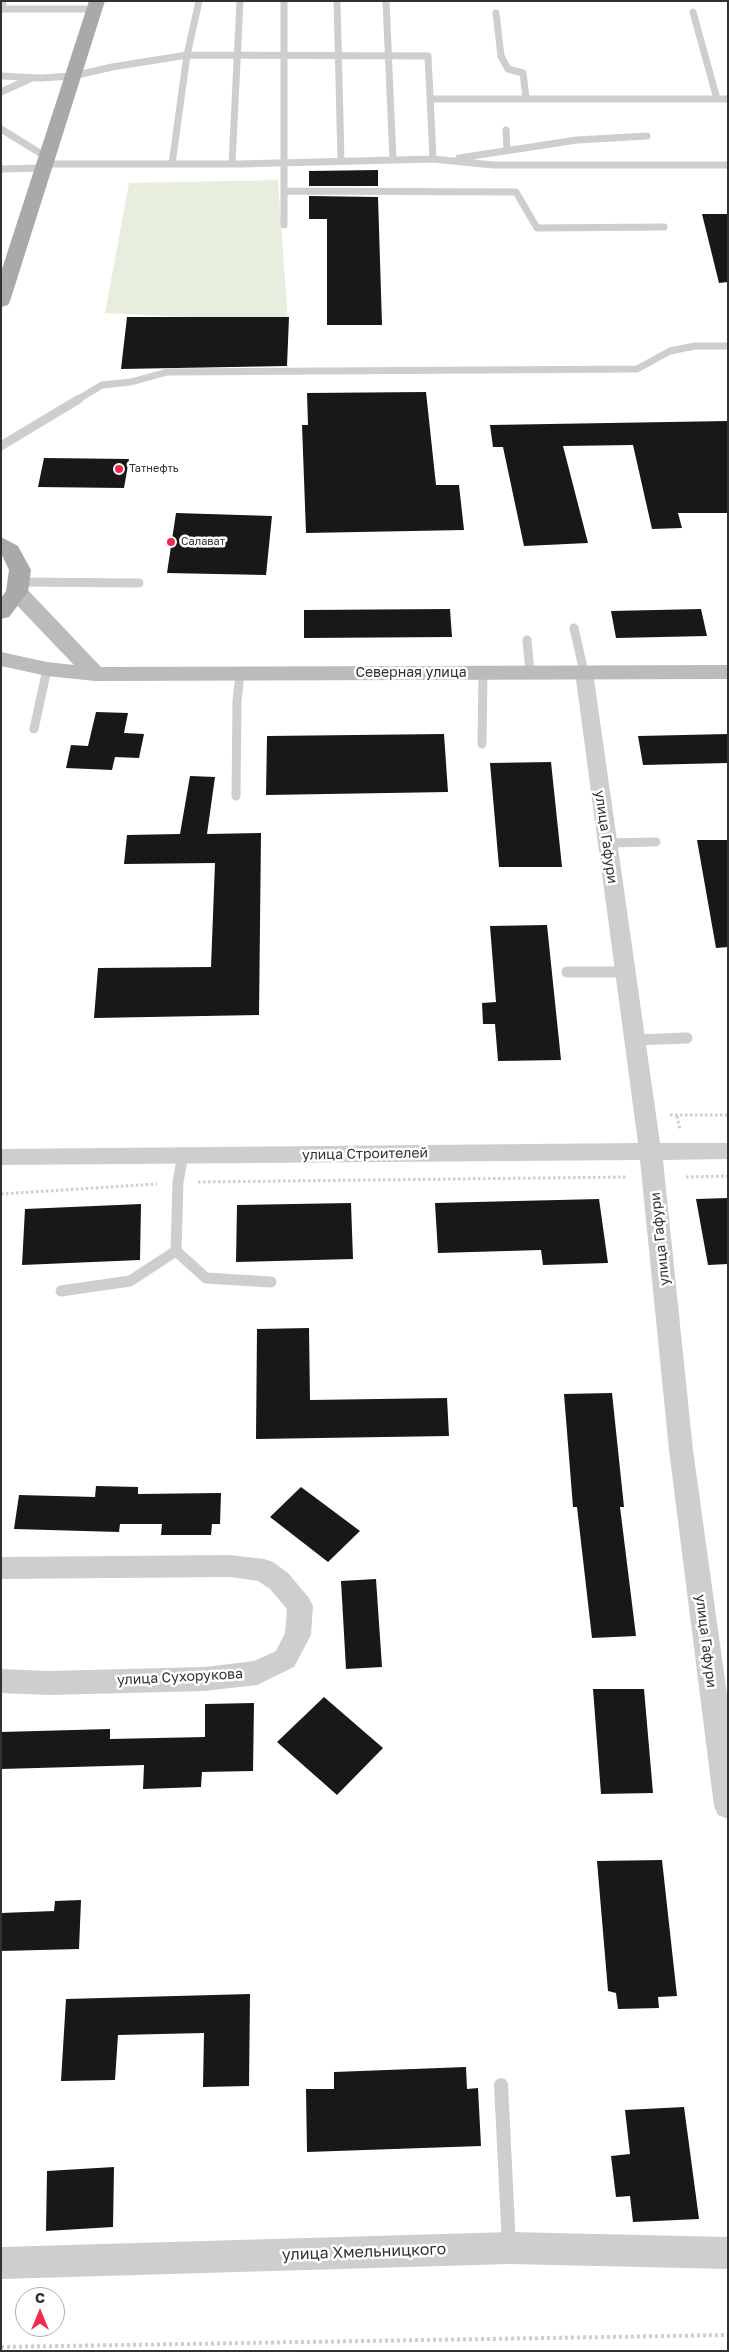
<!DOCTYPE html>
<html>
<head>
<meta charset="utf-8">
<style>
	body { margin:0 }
	#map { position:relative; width:729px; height:2352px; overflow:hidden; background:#fff; font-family:"Golos Text",sans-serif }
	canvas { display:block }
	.frame { position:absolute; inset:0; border:2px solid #313131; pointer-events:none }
	.north { position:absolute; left:15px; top:2287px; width:50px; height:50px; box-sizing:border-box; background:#fff; border:1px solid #adadad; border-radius:50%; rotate:0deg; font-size:14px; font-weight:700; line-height:20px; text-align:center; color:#313131 }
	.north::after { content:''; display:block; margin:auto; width:18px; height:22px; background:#f2294a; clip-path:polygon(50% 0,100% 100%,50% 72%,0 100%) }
</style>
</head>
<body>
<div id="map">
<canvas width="729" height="2352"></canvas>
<div class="frame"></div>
<div class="north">С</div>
</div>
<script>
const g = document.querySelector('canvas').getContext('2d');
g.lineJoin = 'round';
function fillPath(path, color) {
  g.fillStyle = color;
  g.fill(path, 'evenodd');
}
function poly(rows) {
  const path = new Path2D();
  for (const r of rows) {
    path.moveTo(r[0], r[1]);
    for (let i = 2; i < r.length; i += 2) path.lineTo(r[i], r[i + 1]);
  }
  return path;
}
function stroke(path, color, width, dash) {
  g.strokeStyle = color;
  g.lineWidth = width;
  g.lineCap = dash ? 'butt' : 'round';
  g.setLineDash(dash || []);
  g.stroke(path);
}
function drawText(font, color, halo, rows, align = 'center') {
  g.font = font + ' "Golos Text",sans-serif';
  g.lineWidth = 5;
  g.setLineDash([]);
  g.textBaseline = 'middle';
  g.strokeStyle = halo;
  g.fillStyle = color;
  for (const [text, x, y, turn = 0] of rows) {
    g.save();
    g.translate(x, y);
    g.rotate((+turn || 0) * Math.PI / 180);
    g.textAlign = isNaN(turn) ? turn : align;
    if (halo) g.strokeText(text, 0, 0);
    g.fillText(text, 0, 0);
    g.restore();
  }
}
fillPath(poly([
	[278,180,288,322,105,313,129,183]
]), '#e8eede');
fillPath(poly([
	[378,170,378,186,309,186,309,171],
	[309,196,378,197,382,325,327,325,327,219,309,219],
	[702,214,728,214,728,282,719,283],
	[127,317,289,317,287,366,121,369],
	[426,392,436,485,459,485,464,530,306,533,302,425,308,425,307,393],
	[728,421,728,513,678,513,682,528,652,529,633,445,563,446,588,543,524,546,503,447,493,447,490,425],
	[44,458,129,459,124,488,38,487],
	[176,513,272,516,266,575,167,573],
	[450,609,452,637,304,638,304,610],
	[701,609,707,636,616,638,611,611],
	[96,712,128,713,124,733,144,734,139,758,115,757,112,770,66,768,71,745,88,746],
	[444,734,448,792,266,795,267,736],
	[728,734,728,763,643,765,638,736],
	[551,762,562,867,499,867,490,763],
	[190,776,215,777,207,834,261,833,259,1015,94,1018,98,968,211,967,215,863,124,864,127,835,180,834],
	[697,840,728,840,728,947,716,948],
	[547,925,561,1060,498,1061,495,1024,483,1024,482,1003,496,1002,490,926],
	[728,1198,728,1264,708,1265,696,1199],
	[599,1199,608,1263,543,1265,541,1250,438,1253,435,1203],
	[351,1203,353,1259,236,1262,237,1205],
	[141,1204,140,1260,22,1265,25,1209],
	[309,1328,310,1400,447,1398,449,1436,256,1439,257,1329],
	[612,1393,624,1507,620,1507,636,1636,592,1638,577,1507,573,1507,564,1394],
	[96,1486,138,1487,138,1494,221,1493,220,1524,212,1524,211,1535,161,1535,162,1524,120,1524,119,1532,14,1529,19,1495,95,1497],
	[301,1487,360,1531,328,1562,270,1517],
	[376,1579,382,1667,346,1669,341,1581],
	[593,1689,644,1689,653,1793,601,1794],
	[324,1697,383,1748,337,1795,277,1742],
	[254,1703,253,1771,202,1772,201,1787,143,1789,144,1765,1,1769,1,1732,110,1729,110,1739,205,1737,205,1704],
	[662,1860,677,1996,658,1997,659,2008,618,2009,616,1993,608,1991,597,1861],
	[81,1900,79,1949,1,1951,1,1913,54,1911,55,1901],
	[250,1994,249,2086,203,2087,204,2033,118,2035,115,2080,61,2081,66,1999],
	[466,2067,467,2089,478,2088,481,2146,307,2152,306,2089,334,2089,334,2072],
	[684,2107,699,2219,633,2222,630,2196,616,2197,611,2156,630,2154,625,2110],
	[114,2167,113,2227,46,2231,47,2171]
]), '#181818');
stroke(poly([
	[670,1115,728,1115],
	[677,1116,680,1130],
	[686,1177,728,1176],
	[198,1182,627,1177],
	[1,1194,157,1184]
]), '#cecece', 3, [2.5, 2.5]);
stroke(poly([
	[1,2347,728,2335]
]), '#cecece', 4, [3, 3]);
stroke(poly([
	[3,1,2,9,94,9],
	[284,1,284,225],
	[337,1,341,161],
	[386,1,393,160],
	[693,12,717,99],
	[496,13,501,56,508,69,523,73,526,98],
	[1,76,41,78,73,76,112,67,187,55,428,56,433,159,240,164,46,164],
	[1,92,32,78],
	[430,99,728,99],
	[1,129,48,158],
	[506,130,507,150],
	[459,158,577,140,647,136],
	[433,159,493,165,728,165],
	[172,164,187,55,199,1],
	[232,164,240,1],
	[1,169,44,168],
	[285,191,516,192,537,228,664,227],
	[77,400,102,385,131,382,167,372,637,369,670,351,695,346,728,346]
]), '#cecece', 7);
stroke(poly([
	[1,446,79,399],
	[19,582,139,583],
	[574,628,584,672],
	[527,640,530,672],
	[34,729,47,669],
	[482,744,483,673],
	[236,796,237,701,240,674],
	[607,843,656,842]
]), '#cecece', 9);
stroke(poly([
	[567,972,624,972],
	[634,1040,687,1038],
	[176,1251,206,1278,271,1282],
	[61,1291,130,1281,176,1251,178,1182,183,1155]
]), '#cecece', 11);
stroke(poly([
	[501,2085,509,2246]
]), '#cecece', 14);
fillPath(poly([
	[584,666,590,668,593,672,660,1143,728,1143,728,1159,663,1160,693,1450,728,1702,728,1819,718,1815,714,1806,669,1450,640,1160,1,1165,1,1149,638,1143,575,672,578,668,584,666],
	[230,1555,264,1559,273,1562,288,1573,309,1598,313,1606,311,1635,294,1667,257,1685,205,1691,48,1695,1,1693,1,1669,48,1671,205,1667,254,1661,276,1651,285,1633,287,1609,270,1589,258,1581,230,1577,1,1579,1,1557,230,1555],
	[510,2232,728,2237,728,2269,510,2264,1,2279,1,2247,510,2232]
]), '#cecece');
fillPath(poly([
	[17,586,25,587,101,667,728,665,728,679,95,681,47,676,1,666,1,652,47,662,74,665,9,597,6,592,9,587,17,586]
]), '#bbb');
fillPath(poly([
	[89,1,105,1,10,301,8,305,1,307,1,272,89,1],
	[1,537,18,546,31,570,28,592,9,617,1,619,1,598,6,591,9,570,1,553,1,537]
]), '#a9a9a9');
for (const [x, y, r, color] of [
	[119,469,5,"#f2294a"],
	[171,542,5,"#f2294a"]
]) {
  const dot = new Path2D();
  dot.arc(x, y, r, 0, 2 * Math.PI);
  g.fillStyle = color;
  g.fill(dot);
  stroke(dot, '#fff', 2);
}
drawText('11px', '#313131', '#fff', [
	["Татнефть",129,469],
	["Салават",181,542]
], 'left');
drawText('14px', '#313131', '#fff', [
	["Северная улица",411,673],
	["улица Гафури",606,837,82],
	["улица Строителей",365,1154,-1],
	["улица Гафури",660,1239,-96],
	["улица Гафури",706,1641,83],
	["улица Сухорукова",180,1677,-3]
]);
drawText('16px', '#313131', '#fff', [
	["улица Хмельницкого",364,2252,-2]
]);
</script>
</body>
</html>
